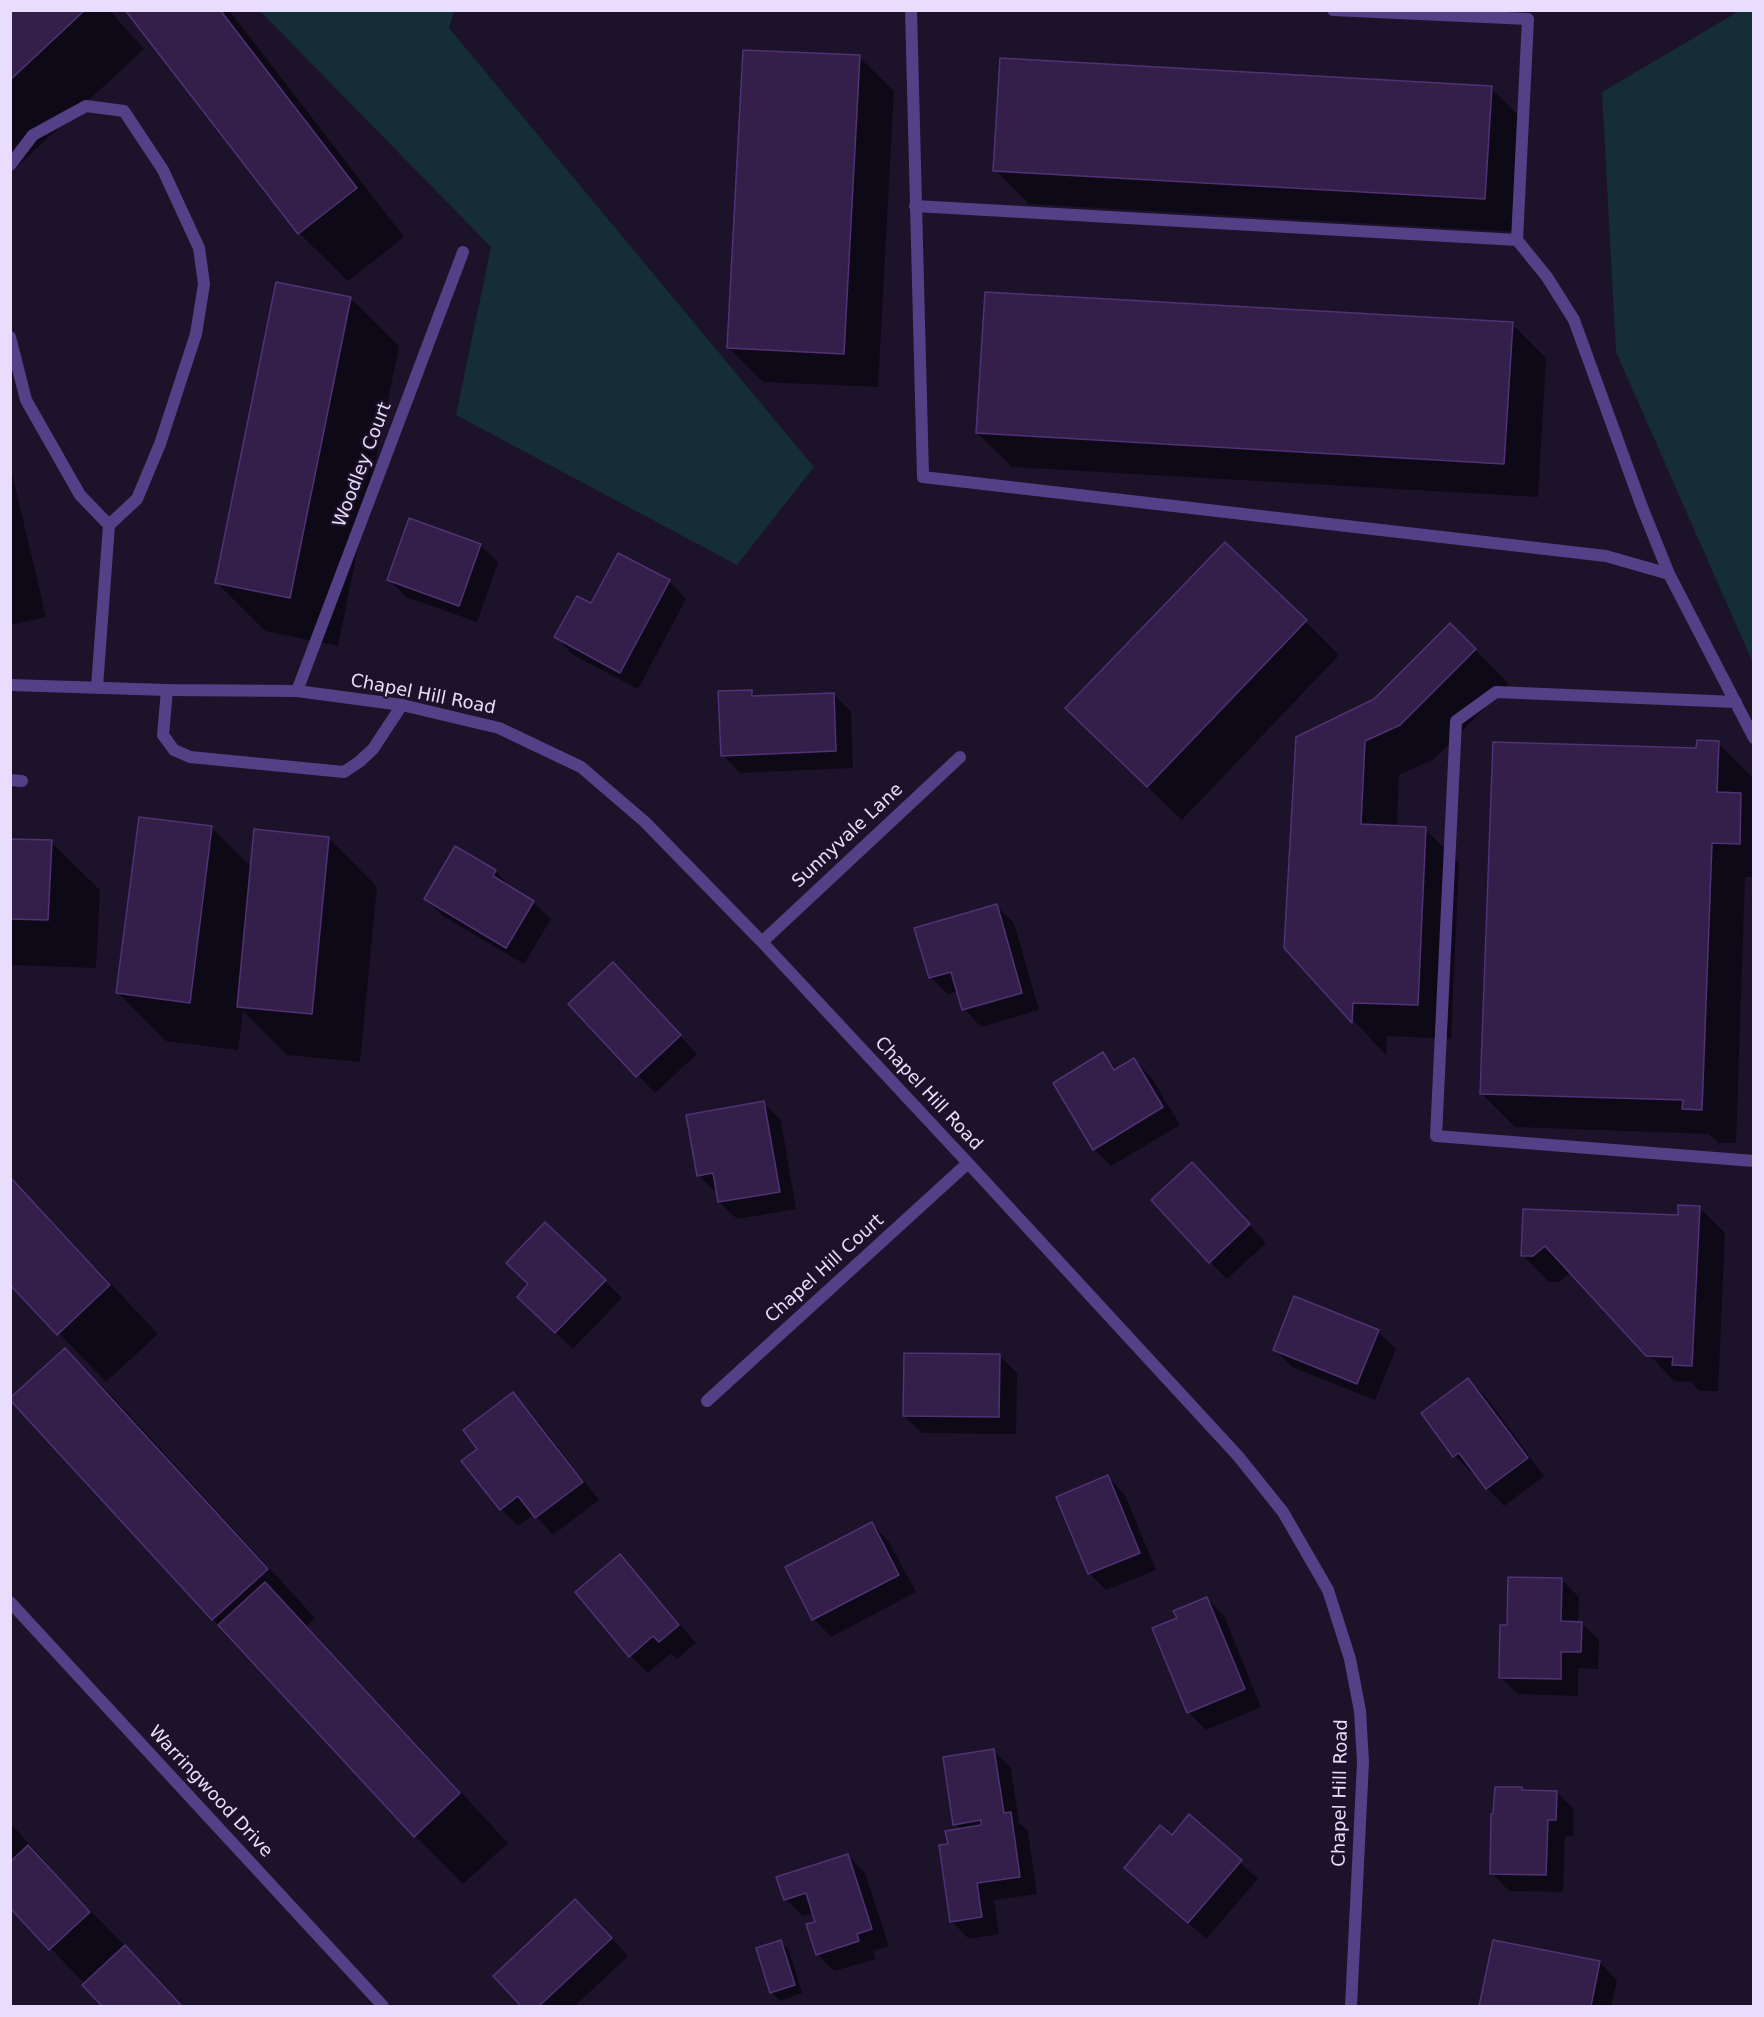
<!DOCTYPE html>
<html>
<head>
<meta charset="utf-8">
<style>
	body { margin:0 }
	#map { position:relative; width:1764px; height:2017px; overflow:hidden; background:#1c122a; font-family:"DejaVu Sans",sans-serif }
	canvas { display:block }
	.frame { position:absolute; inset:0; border:12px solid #e9ddfd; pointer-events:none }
</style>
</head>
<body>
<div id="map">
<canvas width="1764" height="2017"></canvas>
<div class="frame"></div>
</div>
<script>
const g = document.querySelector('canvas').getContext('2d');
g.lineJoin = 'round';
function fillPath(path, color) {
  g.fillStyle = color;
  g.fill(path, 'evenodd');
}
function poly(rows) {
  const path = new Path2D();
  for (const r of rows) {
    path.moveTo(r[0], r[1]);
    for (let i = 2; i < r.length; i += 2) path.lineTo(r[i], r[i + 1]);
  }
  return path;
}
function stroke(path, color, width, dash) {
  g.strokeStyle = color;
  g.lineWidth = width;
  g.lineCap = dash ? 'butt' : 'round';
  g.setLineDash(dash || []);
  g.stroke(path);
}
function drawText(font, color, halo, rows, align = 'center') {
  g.font = font + ' "DejaVu Sans",sans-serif';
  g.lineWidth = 4.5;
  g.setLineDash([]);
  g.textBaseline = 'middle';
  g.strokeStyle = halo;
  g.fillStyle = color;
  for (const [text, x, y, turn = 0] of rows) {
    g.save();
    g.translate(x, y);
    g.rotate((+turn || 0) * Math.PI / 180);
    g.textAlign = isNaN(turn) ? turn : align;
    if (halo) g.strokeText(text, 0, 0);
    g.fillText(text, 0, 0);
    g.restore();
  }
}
fillPath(poly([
	[1741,10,1754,11,1753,663,1616,352,1602,92],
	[260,11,454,11,449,28,814,467,737,565,456,415,491,247]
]), '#152d34');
fillPath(poly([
	[10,10,109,10,144,49,10,173],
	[127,10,229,10,404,237,348,281,299,233],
	[859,57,894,91,878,387,763,382,729,348],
	[1491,88,1525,122,1518,232,1029,204,995,170],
	[350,298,399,346,338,646,265,631,216,582],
	[1512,324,1546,358,1538,497,1012,467,977,433],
	[10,465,46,617,10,625],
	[480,545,498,562,477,622,406,597,389,580],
	[669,581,686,599,638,689,573,655,556,637,591,605],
	[1305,621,1339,655,1182,820,1101,742],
	[1450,625,1509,684,1434,759,1399,775,1397,827,1425,829,1459,863,1451,1039,1387,1036,1386,1055,1285,948,1375,700],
	[751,691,757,697,833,694,851,711,853,768,740,773,723,755],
	[1718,743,1752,777,1754,877,1745,877,1736,1143,1718,1143,1709,1134,1515,1127,1481,1093,1698,749],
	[211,827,252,868,329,838,377,887,360,1062,287,1055,243,1011,238,1050,166,1041,118,993],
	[10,840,51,842,100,890,96,968,10,965],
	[495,871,513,889,533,902,551,919,524,964,443,916,426,898],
	[996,906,1014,923,1039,1010,981,1027,964,1009,958,991,948,994,930,977],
	[630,982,697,1054,655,1093,570,1004],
	[1103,1054,1118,1070,1134,1060,1151,1077,1180,1125,1111,1166,1094,1149],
	[763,1103,781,1120,796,1209,737,1219,719,1202,718,1192,716,1192,698,1175],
	[10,1176,158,1334,106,1382,10,1282],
	[1209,1181,1266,1243,1227,1279,1210,1262],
	[1699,1207,1725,1233,1718,1391,1700,1391,1691,1382,1674,1381,1571,1272,1559,1282,1549,1282,1523,1256,1525,1211,1679,1216],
	[605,1281,622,1298,573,1349,536,1314],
	[1378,1332,1396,1349,1375,1400,1292,1367,1275,1350],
	[65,1350,114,1398,315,1618,307,1626,508,1843,463,1884,415,1836,213,1619],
	[999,1355,1017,1373,1016,1434,922,1433,904,1416],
	[1468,1379,1486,1397,1544,1476,1504,1506,1487,1488,1474,1471,1472,1473,1455,1456],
	[513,1394,530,1411,599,1500,553,1535,534,1514,518,1526,501,1509,479,1449],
	[1108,1477,1125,1495,1156,1570,1106,1590,1089,1573],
	[872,1524,889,1542,916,1592,831,1637,814,1619,787,1568],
	[620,1556,637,1574,696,1643,677,1659,671,1653,648,1673,631,1656],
	[1561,1579,1579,1597,1578,1623,1581,1623,1599,1640,1598,1669,1578,1668,1578,1696,1518,1694,1500,1677],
	[1207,1598,1224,1616,1261,1707,1206,1730,1188,1712],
	[994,1751,1011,1768,1019,1823,1028,1831,1037,1894,994,1900,999,1934,969,1939,952,1922,949,1845,961,1830,955,1824],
	[1521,1789,1524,1792,1557,1792,1574,1810,1573,1836,1565,1837,1563,1892,1509,1891,1492,1873],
	[1190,1817,1258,1879,1206,1939,1126,1868,1172,1837],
	[10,1823,48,1864,46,1865,184,2006,104,2006,84,1985,85,1984,10,1906],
	[848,1856,865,1873,889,1946,873,1951,876,1959,834,1971,817,1954,817,1923,814,1913,803,1916,785,1899],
	[593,1918,628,1956,575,2006,523,2006,495,1976],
	[1494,1941,1599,1962,1617,1980,1611,2006,1481,2006],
	[781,1942,789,1950,802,1993,780,2001,771,1992]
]), '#0007');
const building = poly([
	[10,10,85,10,10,80,10,10],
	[125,10,220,10,357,188,298,234,125,10],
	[743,50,860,55,844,354,727,348,743,50],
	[1000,58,1492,86,1485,199,993,171,1000,58],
	[276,282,351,297,290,598,215,583,276,282],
	[985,292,1513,322,1504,464,976,433,985,292],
	[409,518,481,544,459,606,387,580,409,518],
	[1225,542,1307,620,1147,787,1065,708,1225,542],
	[618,553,670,580,620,673,554,637,577,596,591,603,618,553],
	[1450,623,1476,649,1400,725,1365,741,1361,824,1426,827,1418,1005,1353,1003,1352,1023,1284,948,1296,737,1374,699,1450,623],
	[752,690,752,696,834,693,836,751,721,756,718,691,752,690],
	[1697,740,1719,741,1717,792,1741,793,1740,844,1712,843,1702,1110,1682,1109,1683,1100,1480,1094,1493,742,1696,748,1697,740],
	[139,817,212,826,190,1003,116,993,139,817],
	[254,829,329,837,312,1014,237,1007,254,829],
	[10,839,52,840,48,920,10,919,10,839],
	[455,846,496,870,493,876,534,901,506,948,424,899,455,846],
	[997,904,1022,993,962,1010,951,972,929,978,914,928,997,904],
	[613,962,681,1035,636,1077,568,1004,613,962],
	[1103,1052,1114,1070,1134,1058,1163,1107,1093,1150,1053,1083,1103,1052],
	[764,1101,780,1192,718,1202,713,1173,697,1176,686,1115,764,1101],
	[1192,1162,1250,1224,1209,1263,1151,1200,1192,1162],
	[10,1177,110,1285,57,1335,10,1285,10,1177],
	[1678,1205,1700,1206,1692,1366,1672,1365,1673,1357,1646,1356,1545,1246,1533,1256,1521,1256,1523,1209,1678,1215,1678,1205],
	[545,1222,606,1280,555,1333,517,1297,528,1284,506,1263,545,1222],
	[1294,1296,1379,1330,1357,1384,1273,1350,1294,1296],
	[65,1348,268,1569,212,1620,10,1400,10,1398,65,1348],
	[904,1353,1000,1354,999,1417,903,1416,904,1353],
	[1468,1378,1528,1458,1486,1489,1459,1453,1453,1457,1421,1413,1468,1378],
	[513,1392,583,1482,535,1518,518,1496,500,1510,461,1461,477,1449,463,1430,513,1392],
	[1108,1475,1140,1553,1088,1574,1056,1497,1108,1475],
	[872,1522,899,1575,812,1620,785,1567,872,1522],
	[620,1554,679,1625,659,1642,653,1636,629,1657,575,1592,620,1554],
	[1508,1577,1562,1578,1561,1621,1582,1622,1581,1652,1561,1652,1561,1679,1499,1678,1500,1625,1507,1625,1508,1577],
	[265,1582,460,1793,414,1837,218,1625,265,1582],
	[1207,1597,1245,1689,1187,1713,1152,1628,1177,1618,1173,1611,1207,1597],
	[994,1749,1004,1813,1011,1812,1020,1877,977,1883,982,1917,950,1922,939,1845,948,1844,945,1831,981,1825,981,1820,953,1825,943,1757,994,1749],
	[1495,1787,1522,1787,1522,1790,1557,1791,1556,1820,1548,1820,1546,1875,1490,1874,1491,1814,1493,1814,1495,1787],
	[1189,1814,1242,1860,1188,1923,1124,1868,1160,1825,1172,1835,1189,1814],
	[28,1845,90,1912,49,1950,10,1908,10,1862,28,1845],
	[848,1854,872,1929,857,1934,859,1941,816,1955,806,1924,815,1922,806,1893,784,1900,776,1877,848,1854],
	[575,1899,612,1938,539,2006,521,2006,493,1976,575,1899],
	[781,1940,795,1985,770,1993,756,1948,781,1940],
	[1493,1940,1600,1961,1591,2006,1479,2006,1493,1940],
	[125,1945,182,2006,102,2006,82,1985,125,1945]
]);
fillPath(building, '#331f4a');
stroke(building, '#503275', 1.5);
stroke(poly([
	[911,10,923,477,1606,556,1669,574,1754,738],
	[10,165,33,135,86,106,124,111,163,170,199,248,204,284,196,334,160,444,137,499,109,525,97,687],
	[915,206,1517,240,1528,19,1333,10],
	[1517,240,1547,277,1574,320,1642,507,1669,574],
	[10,337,26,400,80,495,109,525],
	[167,690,163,735,174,750,190,757,344,772,359,762,373,749,402,705],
	[1736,702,1496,692,1456,721,1436,1136,1754,1161],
	[10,780,22,781]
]), '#544086', 12);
stroke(poly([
	[10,685,167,690,297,691,402,705,499,728,581,767,645,822,762,942,968,1163,1238,1456,1283,1512,1328,1590,1350,1659,1360,1711,1363,1762,1351,2006],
	[297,691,463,252],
	[762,942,960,757],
	[707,1401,968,1163],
	[10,1602,383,2006]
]), '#544086', 12);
drawText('18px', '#e9ddfd', '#1c122a', [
	["Woodley Court",363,465,-69],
	["Chapel Hill Road",423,695,11],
	["Sunnyvale Lane",848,836,-43],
	["Chapel Hill Road",928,1094,47],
	["Chapel Hill Court",825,1269,-42],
	["Warringwood Drive",210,1792,47],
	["Chapel Hill Road",1341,1793,-89]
]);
</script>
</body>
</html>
